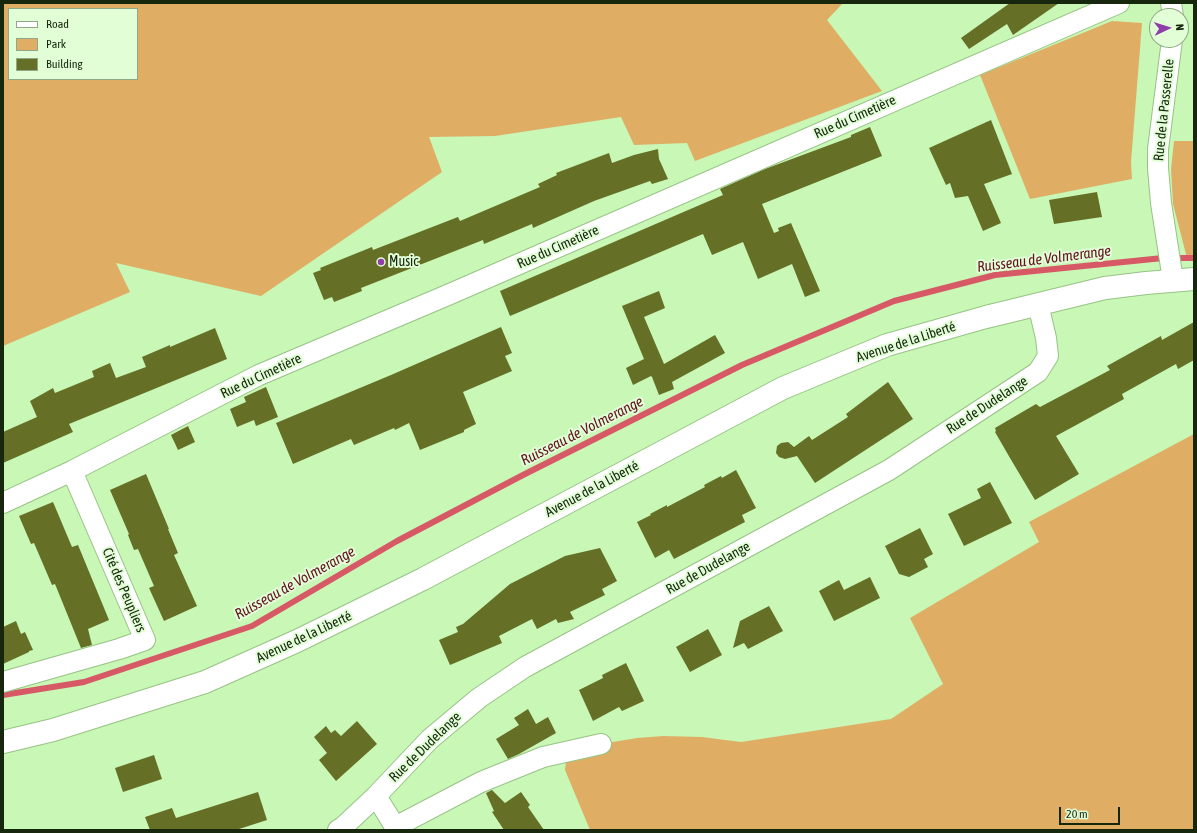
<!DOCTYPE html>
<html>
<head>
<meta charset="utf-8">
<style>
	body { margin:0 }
	#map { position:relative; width:1197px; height:833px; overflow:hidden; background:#c8f7b6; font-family:"Asap Condensed",sans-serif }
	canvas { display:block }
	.frame { position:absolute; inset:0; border:4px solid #16270e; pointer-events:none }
	.legend { position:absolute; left:8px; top:8px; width:130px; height:72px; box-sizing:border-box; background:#e2fed7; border:1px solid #90a887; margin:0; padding:5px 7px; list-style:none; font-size:12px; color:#16270e }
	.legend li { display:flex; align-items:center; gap:8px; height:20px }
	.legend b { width:20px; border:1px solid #90a887 }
	.north { position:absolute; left:1149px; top:8px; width:40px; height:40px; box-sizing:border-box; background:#e2fed7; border:1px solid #90a887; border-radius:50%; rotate:86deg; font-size:11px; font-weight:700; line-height:16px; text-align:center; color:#16270e }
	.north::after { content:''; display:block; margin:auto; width:14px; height:18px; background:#903dab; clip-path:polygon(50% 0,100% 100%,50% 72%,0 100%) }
	.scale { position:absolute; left:1059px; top:807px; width:61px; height:18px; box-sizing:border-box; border:2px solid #16270e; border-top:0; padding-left:5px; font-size:12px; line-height:14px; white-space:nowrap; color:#16270e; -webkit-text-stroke:3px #e2fed7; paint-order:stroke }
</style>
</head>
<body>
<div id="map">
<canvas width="1197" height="833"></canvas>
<div class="frame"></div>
<ul class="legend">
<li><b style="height:5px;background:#fff"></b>Road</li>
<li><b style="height:11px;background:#dfae64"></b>Park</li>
<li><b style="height:11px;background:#656f25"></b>Building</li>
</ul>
<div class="north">N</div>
<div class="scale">20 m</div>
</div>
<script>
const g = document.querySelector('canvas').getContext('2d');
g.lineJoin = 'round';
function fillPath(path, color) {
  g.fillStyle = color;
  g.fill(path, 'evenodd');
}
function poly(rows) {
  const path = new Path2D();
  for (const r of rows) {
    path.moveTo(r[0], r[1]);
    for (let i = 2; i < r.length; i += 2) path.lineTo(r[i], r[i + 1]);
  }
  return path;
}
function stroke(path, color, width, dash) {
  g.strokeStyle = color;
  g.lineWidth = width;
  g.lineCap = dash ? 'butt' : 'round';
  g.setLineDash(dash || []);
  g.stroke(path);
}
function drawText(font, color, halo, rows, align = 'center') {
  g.font = font + ' "Asap Condensed",sans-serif';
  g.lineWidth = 4;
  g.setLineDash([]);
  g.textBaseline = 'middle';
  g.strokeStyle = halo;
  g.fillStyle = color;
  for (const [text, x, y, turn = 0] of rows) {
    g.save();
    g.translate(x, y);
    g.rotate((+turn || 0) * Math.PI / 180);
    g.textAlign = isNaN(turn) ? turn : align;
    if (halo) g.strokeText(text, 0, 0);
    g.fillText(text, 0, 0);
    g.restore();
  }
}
fillPath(poly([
	[3,3,843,3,827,20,882,91,695,161,687,143,634,145,621,117,495,136,429,137,442,172,261,296,116,263,130,292,3,346],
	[9,9,137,9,137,79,9,79],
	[1112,21,1142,23,1131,162,1132,179,1030,199,980,75],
	[1174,141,1194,141,1194,260,1187,258,1173,204,1171,169],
	[1194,434,1194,830,590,830,565,770,566,761,601,744,637,738,663,736,702,737,741,742,891,719,943,684,910,618,1039,542,1029,522]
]), '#dfae64');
stroke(poly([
	[3,695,84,682,252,626,397,541,523,475,742,365,894,301,995,275,1163,258,1194,258]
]), '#d85966', 6);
fillPath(poly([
	[1010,3,1059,3,1013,35,1007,24,969,49,961,38],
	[991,120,1012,174,984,184,1001,223,983,231,968,196,955,198,950,183,946,185,929,148],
	[870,127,882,156,762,204,774,233,779,231,778,228,791,223,820,291,805,297,792,264,758,279,743,242,712,255,703,234,510,316,500,291,723,195,720,189,765,169,851,137,851,135],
	[658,149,659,159,668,179,652,184,650,181,594,201,533,228,532,224,484,244,483,240,361,288,362,291,334,302,332,297,324,300,313,273,321,270,320,268,372,247,373,250,458,217,460,221,540,187,538,184,557,175,556,173,609,153,612,163,634,155],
	[1097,192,1102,217,1054,224,1049,200],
	[659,291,665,308,644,317,664,364,715,335,725,353,672,382,674,389,659,395,652,377,651,376,633,385,626,368,644,359,622,306],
	[1194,322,1194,360,1178,369,1176,364,1122,394,1124,399,1056,436,1079,474,1035,500,1010,458,995,432,996,431,995,428,1036,404,1040,407,1110,370,1107,366,1161,336,1162,340],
	[501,327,512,353,505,356,512,371,463,392,476,424,464,430,464,432,420,450,409,423,395,430,394,428,354,445,351,439,293,464,276,423,391,375],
	[215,328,227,359,69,424,73,432,3,463,3,432,37,417,30,401,53,388,55,393,94,377,92,371,110,363,116,378,146,367,142,357,170,345,170,347],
	[888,382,913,419,815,483,797,456,785,459,779,457,776,453,777,446,781,443,788,442,794,447,809,436,812,440,848,417,846,414],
	[266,387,278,417,256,426,254,420,237,427,230,409,246,402,244,397],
	[188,426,195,442,178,450,171,435],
	[736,470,756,508,742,515,745,522,674,559,669,550,655,558,637,522,651,515,650,514,667,505,667,507,705,487,704,485,721,476,722,478],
	[146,474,169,529,168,529,178,553,174,555,197,606,164,621,149,588,154,586,138,549,134,550,128,535,129,534,110,490],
	[990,482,1012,523,964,546,948,514,981,498,977,489],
	[53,502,72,547,78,545,109,620,88,629,92,645,81,648,55,584,52,585,34,543,31,544,19,516],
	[920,528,933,554,924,559,928,567,909,577,899,574,885,546],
	[600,548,617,581,602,589,605,595,570,612,574,619,558,623,556,619,537,629,532,619,499,636,502,643,450,665,439,640,458,632,456,627,463,624,510,584,565,556],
	[870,577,880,598,834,621,819,591,839,580,844,590],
	[769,606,783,631,748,649,744,643,733,648,740,621],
	[16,621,21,634,25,632,33,650,29,651,29,652,3,664,3,627],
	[708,629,722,655,690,672,676,647],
	[626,663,644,701,622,711,619,707,593,721,579,690,603,678,602,675],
	[528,709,536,724,548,717,556,733,519,754,508,759,496,739,519,725,514,718],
	[357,721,377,744,336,781,319,760,327,753,314,737,326,726,331,733,335,730,341,736],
	[154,755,162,779,123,792,115,768],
	[492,790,505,803,521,792,530,805,528,807,544,830,504,830,492,812,494,811,486,793],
	[258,792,267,820,236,830,150,830,145,817,172,808,176,818]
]), '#656f25');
const street = poly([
	[1171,3,1173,16],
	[1172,40,1158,149,1158,168,1161,203,1173,280],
	[3,503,72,471,259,375,450,294,1119,3],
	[3,682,119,649,145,640,72,471],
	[376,796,397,830],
	[395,827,481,782,543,757,601,744],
	[338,830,343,827,376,796,430,739,479,698,525,667,889,470,1038,372,1048,356,1046,338,1038,304]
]);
const secondary = poly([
	[3,742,53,730,205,682,297,641,423,579,783,388,887,345,986,317,1105,288,1146,283,1194,279]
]);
stroke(street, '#97c384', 22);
stroke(secondary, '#97c384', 24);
stroke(street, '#fff', 20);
stroke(secondary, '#fff', 22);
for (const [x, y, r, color] of [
	[381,262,4,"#903dab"]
]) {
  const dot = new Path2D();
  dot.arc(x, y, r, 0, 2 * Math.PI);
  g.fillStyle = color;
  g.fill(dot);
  stroke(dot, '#e2fed7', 1.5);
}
drawText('14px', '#16270e', '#e2fed7', [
	["Rue de la Passerelle",1164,110,-84],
	["Rue du Cimetière",855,117,-24],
	["Rue du Cimetière",558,247,-24],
	["Avenue de la Liberté",906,342,-18],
	["Rue du Cimetière",261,376,-25],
	["Rue de Dudelange",987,405,-33],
	["Avenue de la Liberté",592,489,-28],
	["Rue de Dudelange",708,568,-29],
	["Cité des Peupliers",124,590,67],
	["Avenue de la Liberté",304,637,-25],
	["Rue de Dudelange",425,747,-44]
]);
drawText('14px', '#16270e', '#e2fed7', [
	["Music",389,262]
], 'left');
drawText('italic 15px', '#641221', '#e2fed7', [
	["Ruisseau de Volmerange",1044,259,-7],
	["Ruisseau de Volmerange",582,431,-27],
	["Ruisseau de Volmerange",295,583,-29]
]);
</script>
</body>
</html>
